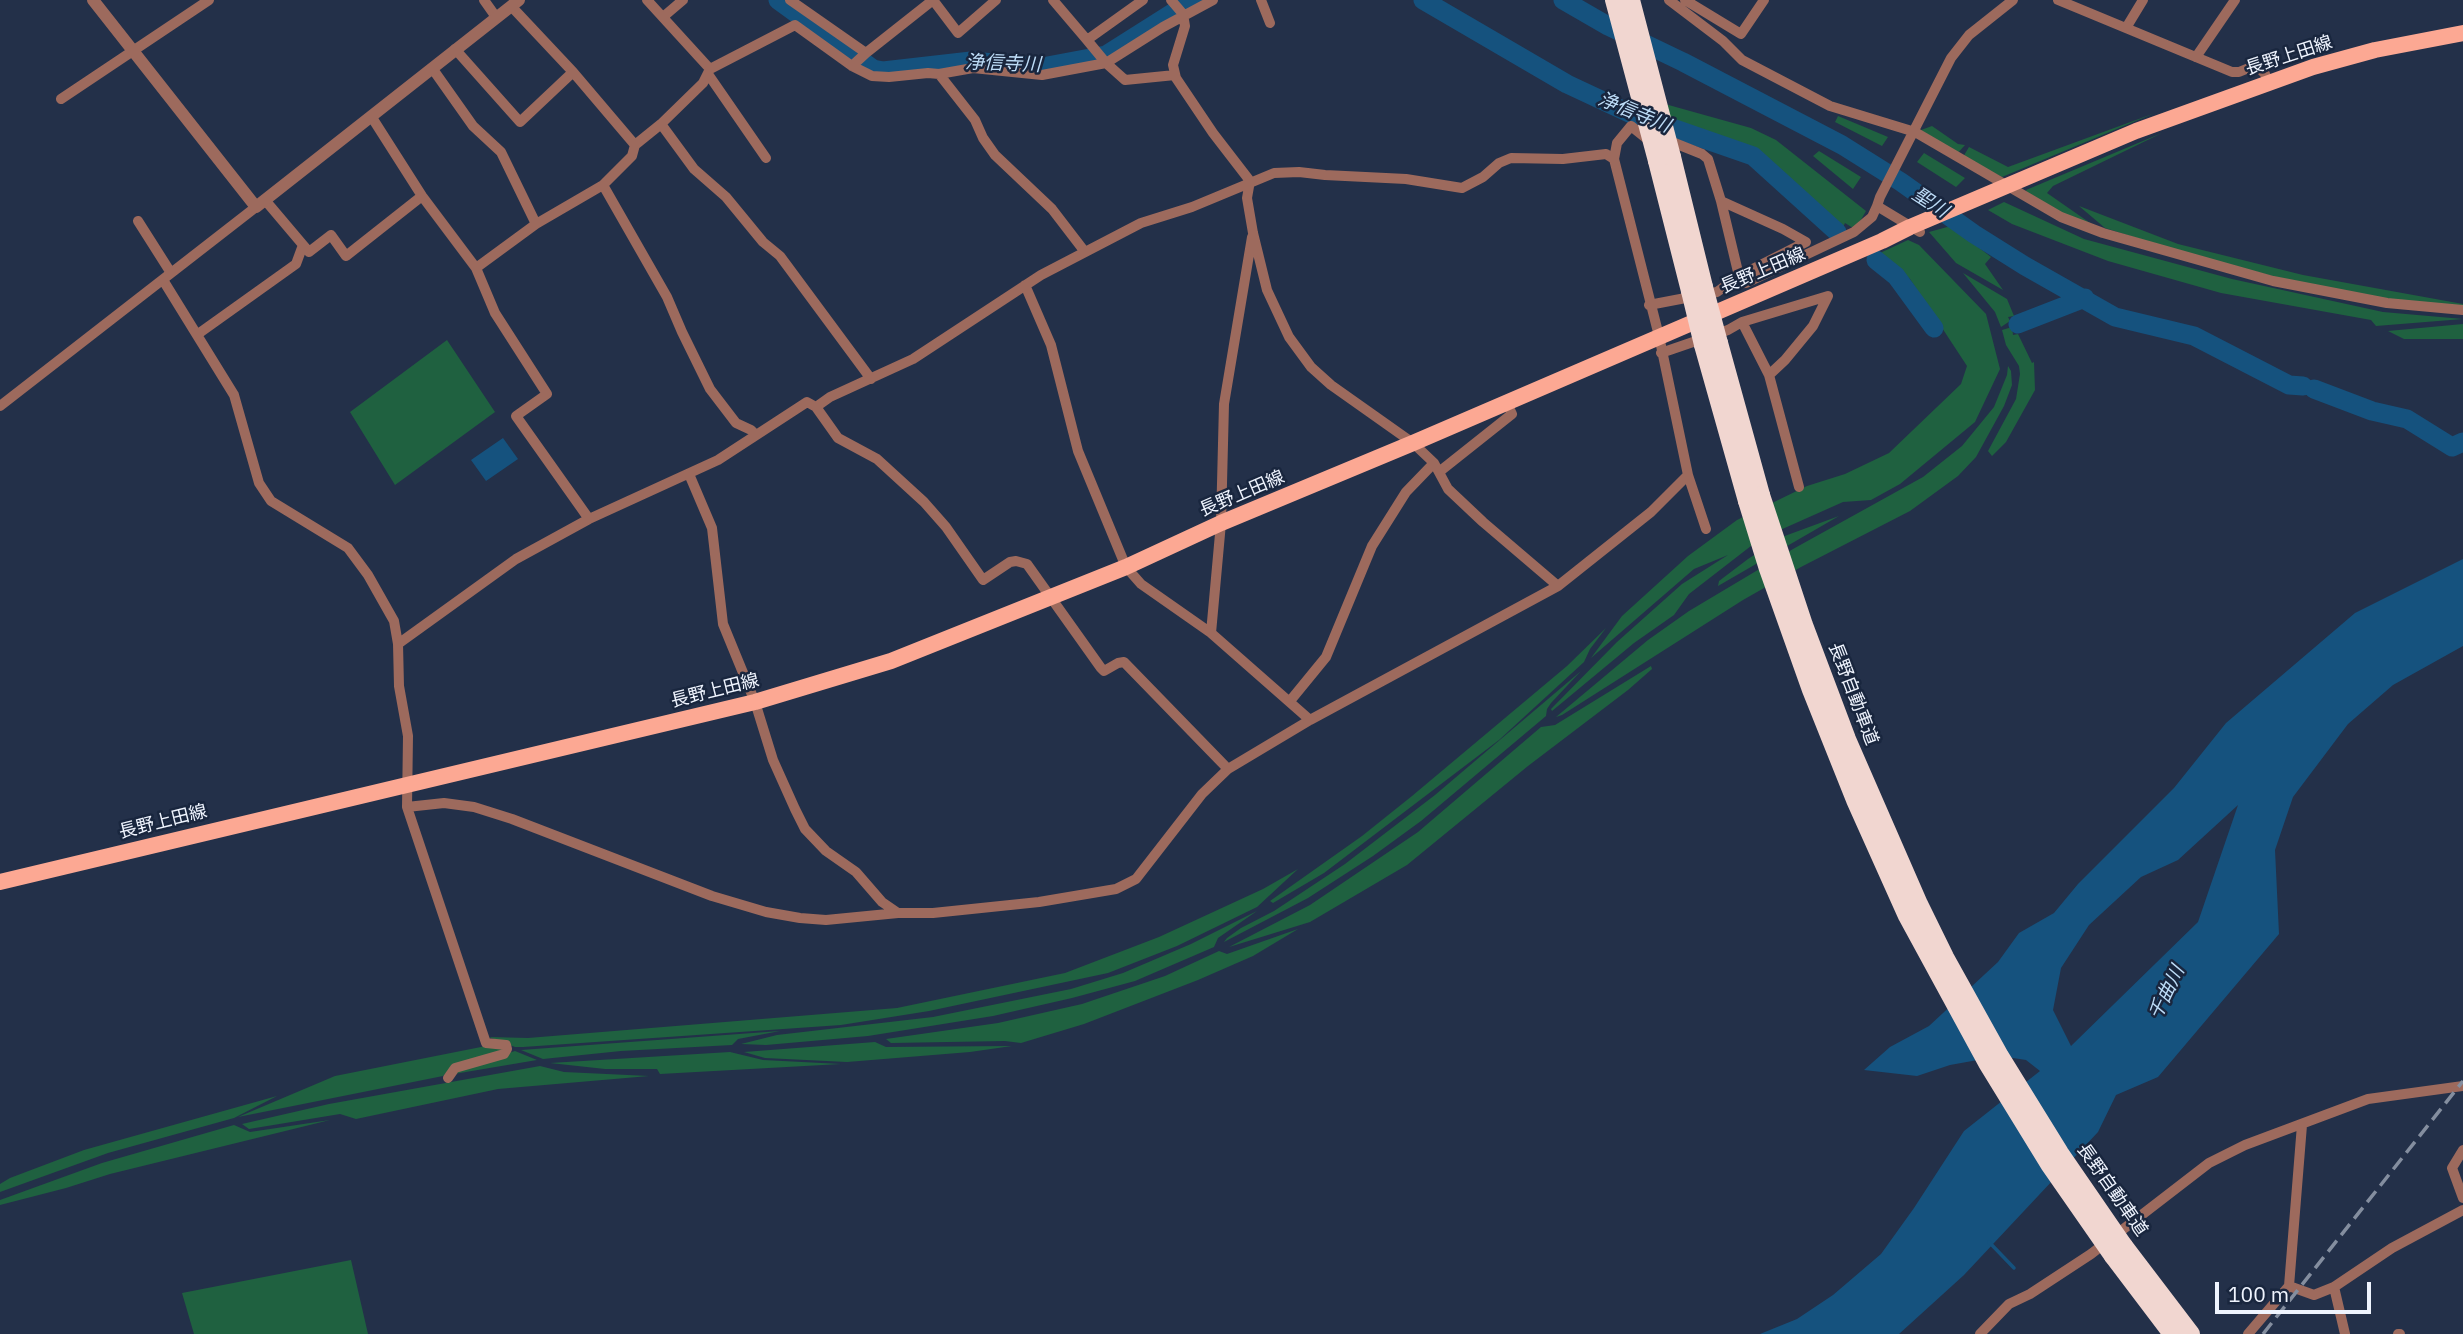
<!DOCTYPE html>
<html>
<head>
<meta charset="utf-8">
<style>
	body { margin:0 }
	#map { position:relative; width:2463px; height:1334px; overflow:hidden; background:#233049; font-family:"IBM Plex Sans",sans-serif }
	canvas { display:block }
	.scale { position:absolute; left:2215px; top:1282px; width:156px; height:32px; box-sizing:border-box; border:4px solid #eff4fe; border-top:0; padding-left:9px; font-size:21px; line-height:24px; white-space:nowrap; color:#eff4fe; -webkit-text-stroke:5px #19263e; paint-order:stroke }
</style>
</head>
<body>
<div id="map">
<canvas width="2463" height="1334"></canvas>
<div class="scale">100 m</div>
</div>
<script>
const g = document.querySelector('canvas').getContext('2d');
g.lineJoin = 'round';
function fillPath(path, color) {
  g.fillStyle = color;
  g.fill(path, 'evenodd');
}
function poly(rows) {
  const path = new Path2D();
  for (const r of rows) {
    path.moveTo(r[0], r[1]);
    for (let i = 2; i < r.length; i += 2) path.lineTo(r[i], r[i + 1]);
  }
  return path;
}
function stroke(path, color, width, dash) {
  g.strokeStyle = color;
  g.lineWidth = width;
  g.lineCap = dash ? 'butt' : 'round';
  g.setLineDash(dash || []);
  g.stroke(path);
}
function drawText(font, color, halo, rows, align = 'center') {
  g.font = font + ' "IBM Plex Sans","Noto Sans JP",sans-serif';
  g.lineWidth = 5;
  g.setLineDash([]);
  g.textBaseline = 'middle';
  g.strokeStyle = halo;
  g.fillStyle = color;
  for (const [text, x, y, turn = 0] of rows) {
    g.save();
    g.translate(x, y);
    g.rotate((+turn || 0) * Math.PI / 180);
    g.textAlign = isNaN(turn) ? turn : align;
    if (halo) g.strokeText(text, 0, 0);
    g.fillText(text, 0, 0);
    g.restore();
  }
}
fillPath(poly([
	[1665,104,1751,128,1776,140,1866,211,1858,225,1853,228,1845,223,1842,229,1749,147,1670,123],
	[2155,113,2002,177,1963,157,1969,147,2008,167],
	[1838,116,1888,137,1882,146,1835,122],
	[1932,126,1958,144,1965,145,1957,154,1921,130],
	[2162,133,2053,186,2047,193,2093,225,2069,217,2028,196,2026,190],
	[1819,151,1861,177,1853,189,1813,156],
	[1924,153,1965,178,1956,187,1917,162],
	[2004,202,2084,239,2232,279,2383,312,2463,319,2376,326,2371,320,2221,293,2108,261,2012,224,1988,210],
	[2079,206,2178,244,2303,275,2463,304,2463,307,2394,301,2296,282,2194,256,2105,228],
	[1951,226,1991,257,1985,264,2003,290,1956,263,1929,232],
	[1908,240,1919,245,1986,314,2000,369,1975,422,1900,484,1871,500,1843,502,1760,539,1689,594,1674,615,1634,643,1552,711,1551,709,1617,642,1682,584,1728,555,1694,569,1591,658,1622,616,1688,556,1737,520,1807,486,1845,474,1889,453,1961,384,1967,366,1910,279,1880,253],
	[1963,273,2007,299,2014,316,2008,317,2010,321,2001,327,1995,312],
	[2463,324,2463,339,2404,339,2388,331],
	[2012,327,2013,335,2018,334,2032,363,2034,362,2035,390,2006,442,1992,456,1988,451,2016,399,2020,374,2019,366,2006,345,2002,330],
	[447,340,495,412,395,485,350,412],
	[2008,366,2011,371,2012,385,2004,406,1976,457,1958,476,1910,511,1801,567,1743,600,1562,715,1556,717,1648,640,1689,611,1793,549,1923,477,1962,446,1994,407,2007,375],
	[1839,516,1718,586,1719,581,1748,559,1782,537],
	[1606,628,1590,649,1584,662,1499,740,1324,873,1273,903,1270,901,1362,836,1412,796,1567,666],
	[1651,666,1652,669,1628,690,1528,766,1407,865,1310,922,1229,947,1310,905,1418,832,1541,727,1555,725],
	[1581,671,1551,703,1547,709,1546,716,1421,821,1373,856,1308,898,1224,942,1227,938,1241,928,1274,911,1345,864,1435,795],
	[1298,869,1257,907,1177,946,1108,973,929,1011,841,1025,523,1047,515,1047,489,1037,528,1038,897,1008,1065,973,1159,937,1263,889],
	[1257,911,1218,938,1214,947,1135,981,1072,998,993,1016,868,1036,766,1045,741,1044,777,1035,933,1017,1071,989,1123,973,1191,944],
	[1298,929,1253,956,1198,980,1084,1024,1021,1043,1005,1041,891,1043,886,1039,998,1023,1082,1004,1165,976,1219,951,1227,954],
	[780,1031,738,1039,732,1045,621,1051,543,1059,521,1050],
	[875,1042,886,1047,1012,1046,970,1052,847,1062,765,1058,744,1052],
	[486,1046,502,1046,504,1050,454,1065,443,1076,238,1117,335,1076],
	[515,1051,537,1060,454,1074,457,1069],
	[730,1052,763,1060,841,1064,660,1074,657,1069,605,1069,550,1063],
	[540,1066,564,1072,649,1076,498,1089,356,1119,340,1114,249,1129,242,1124,329,1104],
	[277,1096,234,1118,108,1153,0,1192,0,1184,10,1178,84,1150],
	[330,1120,110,1174,66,1188,0,1205,0,1200,102,1163,234,1125,250,1132],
	[351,1260,368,1334,194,1334,182,1293]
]), '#1f6140');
fillPath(poly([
	[503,438,518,459,486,481,471,460],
	[2463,559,2463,646,2393,685,2348,724,2293,797,2275,850,2279,934,2158,1077,2116,1095,2098,1132,1964,1275,1899,1334,1760,1334,1797,1319,1833,1295,1881,1254,1914,1208,1964,1131,2040,1071,2026,1060,2000,1056,1950,1065,1917,1076,1864,1070,1890,1047,1929,1026,1998,962,2019,933,2054,913,2078,884,2174,788,2226,723,2355,613],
	[2238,805,2198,922,2071,1046,2053,1010,2061,968,2089,925,2141,877,2178,860]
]), '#15527e');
stroke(poly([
	[1989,1242,2014,1268]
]), '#15527e', 3.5);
stroke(poly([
	[778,0,873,69,883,71,971,61,1042,67,1106,55,1193,0],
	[1423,0,1567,84,1629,113,1753,156,1837,232],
	[1563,0,1608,26,1683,62,1842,145,1901,182,1974,234,2025,266,2115,317,2194,336,2289,385,2303,386],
	[1876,260,1896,276,1934,328],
	[2018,324,2085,298],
	[2314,389,2372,411,2407,419,2452,447,2463,442]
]), '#15527e', 19);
stroke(poly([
	[484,0,496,17],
	[647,0,710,69],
	[790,0,866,53],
	[1053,0,1087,40,1143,0],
	[1171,0,1183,14,1185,26,1173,65,1176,78,1213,133,1250,181,1247,198,1253,233,1267,290,1289,337,1311,367,1331,385,1413,443,1434,463,1448,489,1483,522,1558,586],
	[1261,0,1270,23],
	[1669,0,1723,41,1742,60,1830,106,1915,132,2061,217,2103,233,2273,281,2387,303,2463,310],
	[1685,0,1741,34,1764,0],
	[2058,0,2232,72,2239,72,2256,65,2265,74,2268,82],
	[511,6,573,72,635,145],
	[663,17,683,0],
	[2126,28,2143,0],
	[455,49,520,122,573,72],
	[2196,57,2235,0],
	[852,66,866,53,933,0,958,33,996,0],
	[432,68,473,126,501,152,536,224],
	[708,74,766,158],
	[939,74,973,68,1042,75,1106,63,1087,40],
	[1175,75,1125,80,1106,63,1163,27,1213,0],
	[61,99,209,0],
	[371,116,422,196,476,268,495,313,547,394,516,416,589,519],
	[661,124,694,169,726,197,763,242,780,256,871,379],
	[1652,138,1646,138,1631,126,1617,143,1614,159,1659,336,1688,475,1706,529],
	[603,185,667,297,682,332,710,389,736,423,751,430,755,434],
	[265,200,309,252,331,235,346,256,422,196],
	[1721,201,1783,229,1806,242,1739,276],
	[138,221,171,273],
	[1920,232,1877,206,1880,197,1951,58,1969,35,2013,0],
	[476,268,536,224,603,185,632,156,635,145,661,124,703,83,710,69,795,25,852,66,872,76,889,77,928,73,939,74,975,120,983,138,995,155,1052,209,1085,252],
	[163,280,234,395,259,483,271,501,348,548,368,575,394,621,398,644,399,686,408,736,407,807,486,1043,506,1045,507,1049,504,1054,455,1068,448,1078],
	[1728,284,1746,283,1854,232,1872,217,1877,206],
	[1025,285,1051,345,1078,451,1126,567,1141,584,1211,633,1310,720],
	[1649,305,1717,292,1739,276,1721,201,1708,159,1702,154,1667,140],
	[1742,322,1828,296,1813,326,1785,360,1769,375],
	[198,334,296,264,303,245],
	[1661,353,1728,330,1742,322,1769,375,1799,487],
	[0,406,256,207],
	[816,407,830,397,913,359,1041,275,1141,223,1192,207,1274,173,1299,172,1325,175,1406,179,1462,188,1483,177,1499,163,1511,158,1563,159,1606,154,1614,159],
	[1439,472,1512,414,1506,401],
	[689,474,712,528,723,624,755,702,773,760,795,809,805,829,826,851,856,872,882,902,898,913],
	[1211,633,1221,523,1224,404,1252,237],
	[398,644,516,559,589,519,718,460,807,402,816,407,838,438,877,459,924,502,946,527,983,580,1010,562,1016,561,1027,564,1101,668,1104,671,1118,663,1124,662,1228,769],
	[1290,701,1326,657,1372,546,1406,492,1434,463],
	[407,807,444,803,474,807,512,819,712,896,766,912,800,918,826,920,898,913,933,913,1039,902,1116,889,1136,879,1202,794,1228,769,1310,720,1558,586,1651,512,1688,475],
	[2463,1150,2452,1168,2463,1198],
	[2289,1286,2314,1295,2334,1287,2392,1248,2463,1210],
	[2334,1287,2345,1334],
	[1980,1334,2009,1304,2030,1294,2091,1254,2209,1163,2245,1145,2368,1099,2463,1086],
	[2248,1334,2289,1286,2302,1125],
	[2398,1334,2400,1334]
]), '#9d6a5d', 10);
stroke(poly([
	[93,0,256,207,519,0]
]), '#9d6a5d', 12);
stroke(poly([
	[0,882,755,702,891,661,1126,567,1221,523,1413,443,1882,241,1910,227,2136,131,2313,67,2375,50,2463,33]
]), '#fca893', 16);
stroke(poly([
	[1672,157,1704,287],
	[1657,161,1690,291],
	[1719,343,1761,495],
	[1703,345,1747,501],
	[2124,1246,2191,1334],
	[2113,1256,2172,1334]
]), '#f1d6d0', 18);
stroke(poly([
	[2263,1334,2463,1081]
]), '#848e9f', 3.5, [14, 7]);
stroke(poly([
	[1614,0,1657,161],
	[1631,0,1672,157],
	[1704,287,1719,343],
	[1690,291,1703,345],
	[1761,495,1804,625,1847,739,1919,904,1945,957,2000,1056,2060,1153,2124,1246],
	[1747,501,1768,569,1811,690,1855,800,1907,916,1987,1063,2049,1164,2113,1256]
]), '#f1d6d0', 18);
drawText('18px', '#eff4fe', '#19263e', [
	["長野上田線",2289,56,-18],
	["長野上田線",1763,271,-23],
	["長野上田線",1242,494,-23],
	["長野上田線",715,691,-14],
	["長野自動車道",1853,694,69],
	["長野上田線",163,822,-14],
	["長野自動車道",2112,1190,55]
]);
drawText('italic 19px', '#bddcf7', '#19263e', [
	["浄信寺川",1003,64,2],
	["浄信寺川",1634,113,22],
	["聖川",1930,203,33],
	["千曲川",2167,993,-64]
]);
</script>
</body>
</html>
